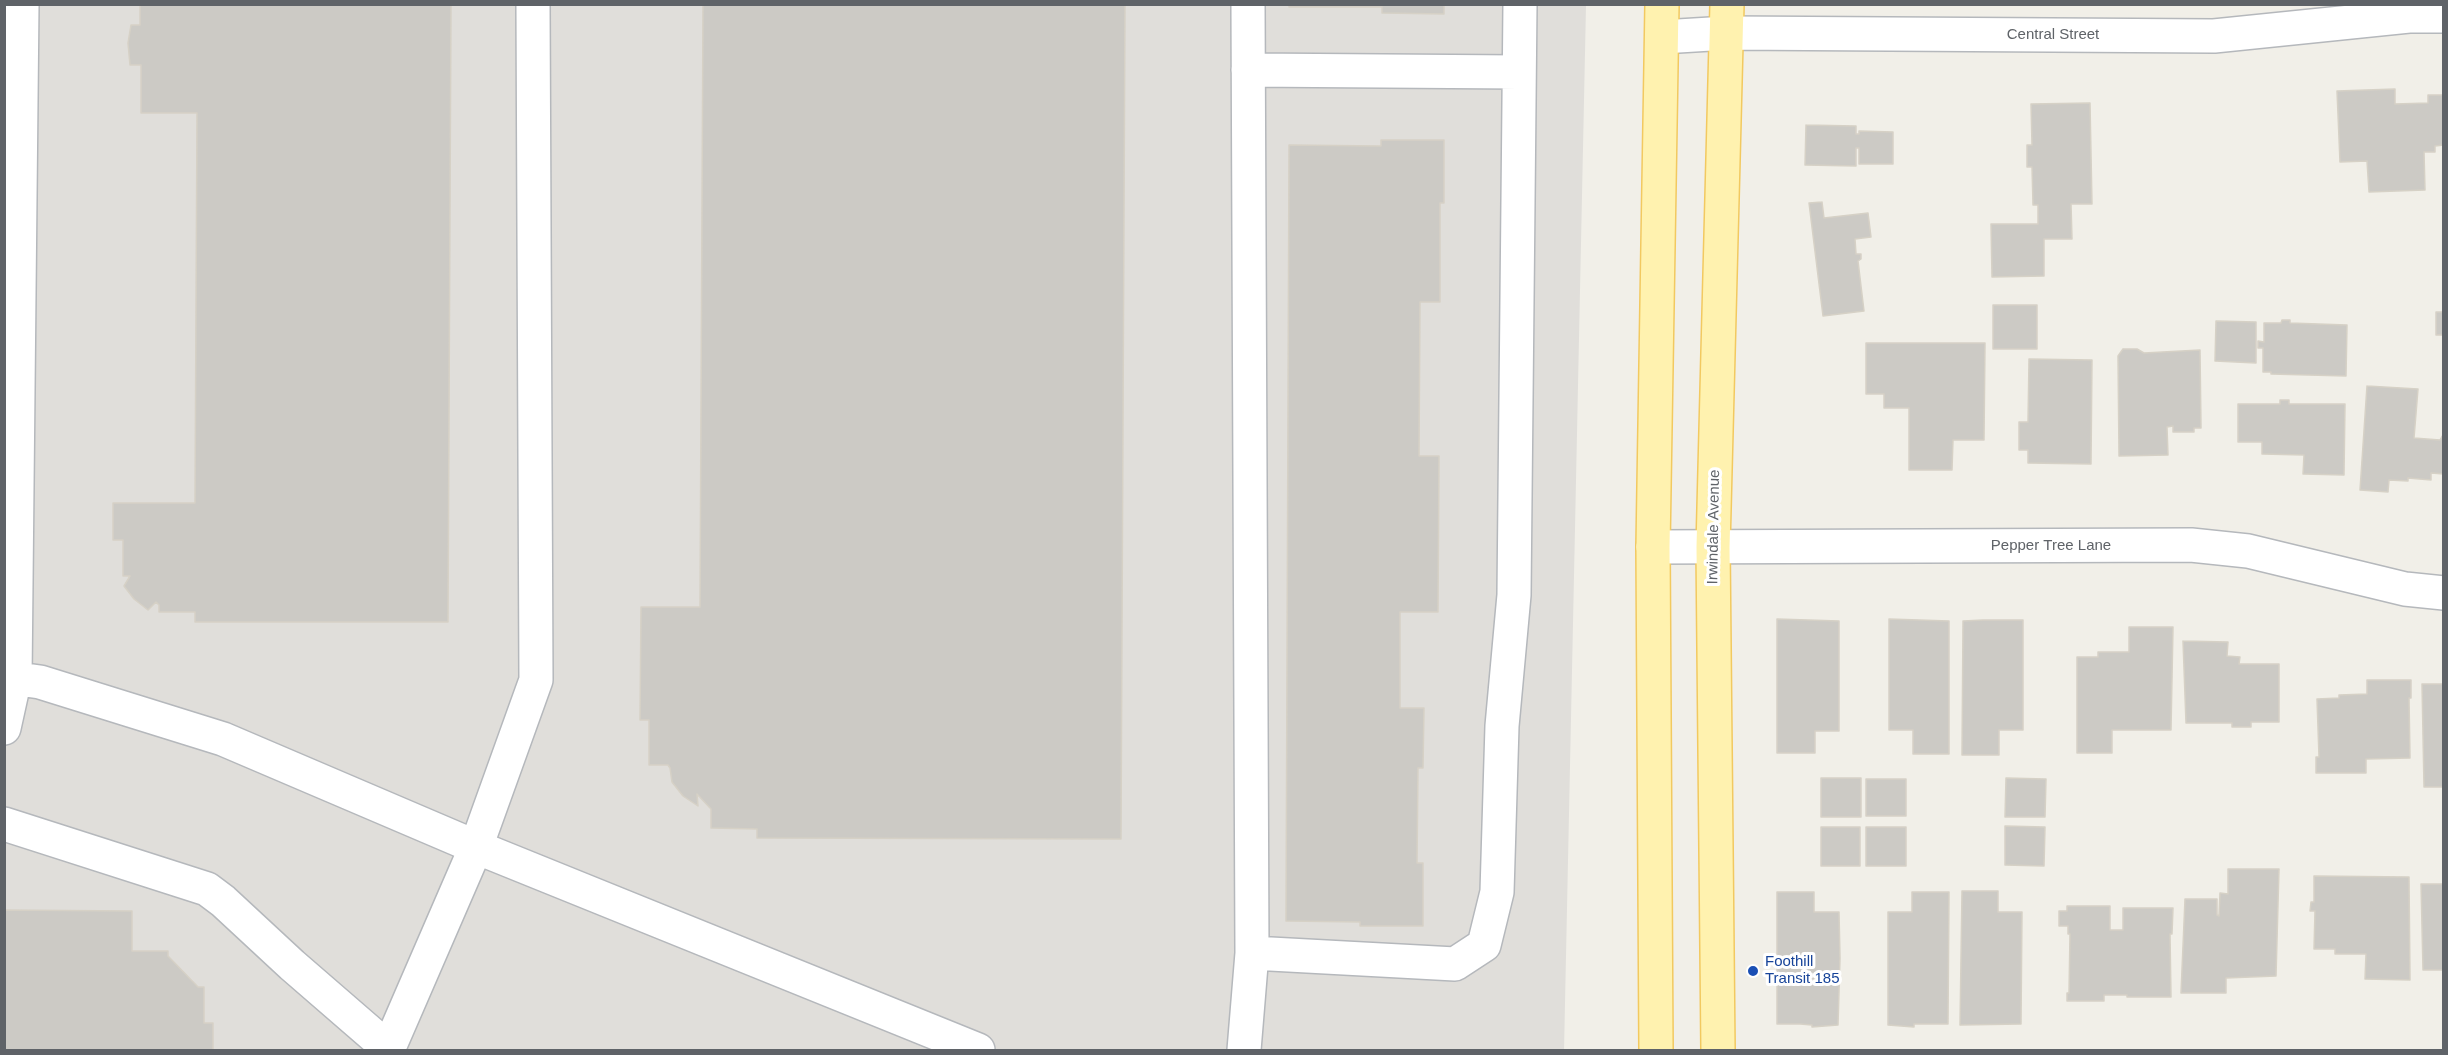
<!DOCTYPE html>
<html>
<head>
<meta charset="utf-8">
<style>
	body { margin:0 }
	#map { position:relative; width:2448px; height:1055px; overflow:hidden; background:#f1efe8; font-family:Helvetica,sans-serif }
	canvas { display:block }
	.frame { position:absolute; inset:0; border:6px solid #5f6368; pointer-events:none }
</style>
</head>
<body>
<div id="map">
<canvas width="2448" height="1055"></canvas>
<div class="frame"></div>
</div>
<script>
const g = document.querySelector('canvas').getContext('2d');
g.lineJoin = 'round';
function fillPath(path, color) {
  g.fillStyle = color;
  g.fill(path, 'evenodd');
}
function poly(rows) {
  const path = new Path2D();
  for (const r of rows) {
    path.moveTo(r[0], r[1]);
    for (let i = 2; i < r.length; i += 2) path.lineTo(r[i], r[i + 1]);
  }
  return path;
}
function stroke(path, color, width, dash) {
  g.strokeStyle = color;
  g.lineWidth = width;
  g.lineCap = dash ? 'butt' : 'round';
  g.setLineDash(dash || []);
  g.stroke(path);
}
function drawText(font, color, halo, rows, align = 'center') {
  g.font = font + ' Helvetica,sans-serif';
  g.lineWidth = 6;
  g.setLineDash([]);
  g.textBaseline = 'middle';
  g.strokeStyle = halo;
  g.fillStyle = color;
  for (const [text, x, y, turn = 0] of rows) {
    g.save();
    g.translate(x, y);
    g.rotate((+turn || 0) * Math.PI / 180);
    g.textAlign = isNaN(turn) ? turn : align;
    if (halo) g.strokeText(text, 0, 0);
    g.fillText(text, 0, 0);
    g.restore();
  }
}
fillPath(poly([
	[5,5,1586,5,1564,1050,5,1050]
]), '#e0deda');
const building = poly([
	[140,4,451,4,448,622,195,622,195,612,159,612,159,605,156,602,148,610,134,599,124,586,130,576,123,576,123,540,113,540,113,503,195,503,197,113,141,113,141,65,130,65,128,43,131,25,140,25,140,4],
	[703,4,1125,4,1121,839,757,838,757,829,711,828,711,809,697,794,698,806,683,796,672,782,670,768,668,765,649,765,649,720,640,720,641,607,700,607,703,4],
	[1289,4,1444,4,1444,14,1382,13,1382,7,1289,7,1289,4],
	[2395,89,2395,104,2428,103,2428,95,2444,95,2444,145,2435,146,2435,152,2424,152,2425,190,2369,192,2367,161,2340,162,2337,91,2395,89],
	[2090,103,2092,204,2071,204,2072,239,2044,239,2044,276,1992,277,1991,224,2038,224,2038,205,2033,205,2032,167,2027,167,2027,145,2032,145,2031,104,2090,103],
	[1806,125,1856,126,1856,134,1859,134,1859,131,1893,132,1893,164,1859,164,1859,148,1856,148,1856,166,1805,165,1806,125],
	[1381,140,1444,140,1444,203,1440,203,1440,302,1420,302,1419,456,1439,456,1438,612,1400,612,1400,708,1424,708,1423,768,1418,768,1417,863,1423,863,1423,926,1360,926,1360,922,1286,921,1289,145,1381,146,1381,140],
	[1822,202,1824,218,1868,213,1871,237,1855,239,1856,254,1861,254,1861,259,1858,261,1864,311,1823,316,1809,203,1822,202],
	[1993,305,2037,305,2037,349,1993,349,1993,305],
	[2443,310,2444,310,2444,354,2443,335,2436,335,2436,312,2443,312,2443,310],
	[2282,320,2290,320,2290,323,2347,325,2346,376,2271,374,2271,372,2263,372,2263,348,2258,348,2258,341,2264,342,2264,323,2281,323,2282,320],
	[2216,321,2256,322,2256,363,2215,361,2216,321],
	[1866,343,1985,343,1984,440,1953,440,1952,470,1909,470,1909,408,1884,408,1884,394,1866,394,1866,343],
	[2123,349,2137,349,2144,353,2200,350,2201,428,2194,428,2194,432,2173,432,2173,426,2167,427,2168,455,2119,456,2118,356,2123,349],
	[2029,359,2092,360,2091,464,2028,463,2028,450,2019,450,2019,422,2028,422,2029,359],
	[2367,386,2418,389,2414,438,2440,440,2444,433,2444,474,2431,473,2431,480,2408,478,2408,481,2389,480,2388,492,2360,490,2367,386],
	[2280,400,2289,400,2289,404,2345,404,2344,475,2303,474,2304,455,2262,454,2262,442,2238,442,2238,404,2280,404,2280,400],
	[1777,619,1839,621,1839,731,1815,731,1815,753,1777,753,1777,619],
	[1889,619,1949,621,1949,754,1913,754,1913,730,1889,730,1889,619],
	[1983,620,2023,620,2023,730,1999,730,1999,755,1962,755,1963,621,1983,620],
	[2129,627,2173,627,2171,730,2112,730,2112,753,2077,753,2077,657,2098,657,2098,652,2129,652,2129,627],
	[2183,641,2228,642,2227,656,2240,657,2239,664,2279,664,2279,722,2251,722,2251,727,2232,727,2232,723,2186,723,2183,641],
	[2367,680,2411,680,2411,698,2409,698,2410,758,2366,759,2366,773,2316,773,2316,757,2319,757,2317,699,2339,698,2339,695,2367,694,2367,680],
	[2422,684,2444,684,2444,787,2424,787,2422,684],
	[1821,778,1861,778,1861,817,1821,817,1821,778],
	[2006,778,2046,779,2045,817,2005,817,2006,778],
	[1866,779,1906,779,1906,816,1866,816,1866,779],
	[2005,826,2045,827,2044,866,2005,865,2005,826],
	[1821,827,1860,827,1860,866,1821,866,1821,827],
	[1866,827,1906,827,1906,866,1866,866,1866,827],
	[2228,869,2279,869,2276,976,2226,978,2226,993,2181,993,2185,899,2217,899,2217,915,2219,916,2220,893,2228,894,2228,869],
	[2314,876,2409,877,2410,980,2365,979,2366,954,2335,954,2335,949,2314,949,2315,911,2310,911,2311,902,2314,902,2314,876],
	[2421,884,2444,884,2444,970,2423,970,2421,884],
	[1962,891,1998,891,1998,912,2022,912,2021,1024,1960,1025,1962,891],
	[1777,892,1814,892,1814,912,1839,912,1840,958,1838,1025,1812,1027,1812,1025,1800,1024,1777,1024,1777,892],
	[1912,892,1949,892,1948,1024,1914,1024,1914,1027,1888,1025,1888,912,1912,912,1912,892],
	[2067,906,2110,906,2110,930,2123,930,2123,908,2173,908,2172,934,2170,934,2171,997,2127,997,2127,995,2104,995,2104,1001,2067,1001,2067,993,2069,993,2070,934,2068,934,2068,926,2059,926,2059,911,2067,911,2067,906],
	[4,910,132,911,132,951,168,951,168,956,198,987,204,987,204,1023,213,1023,213,1050,4,1050,4,910]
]);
fillPath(building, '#cccac5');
stroke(building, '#d6d1c6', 1.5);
const minor = poly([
	[1662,37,1727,33,2214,36,2409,16,2444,16],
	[1248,70,1519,72],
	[1653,547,2191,545,2248,551,2405,589,2444,593],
	[4,677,40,682,223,739,476,847,978,1050],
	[4,728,15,678,22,4],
	[4,824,207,889,223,901,292,965,389,1049],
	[1252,953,1455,964,1484,945,1497,892,1502,726,1514,595,1520,4],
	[388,1050,476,847,536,680,533,4],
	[1244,1050,1252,953,1248,4]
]);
const major = poly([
	[1656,1050,1653,547,1662,4],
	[1718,1050,1713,547,1727,4]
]);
stroke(minor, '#b5b8bc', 36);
stroke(major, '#f2c960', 36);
stroke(minor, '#fff', 33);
stroke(major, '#fff2af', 33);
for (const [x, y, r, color] of [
	[1753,971,6,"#1a4fb4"]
]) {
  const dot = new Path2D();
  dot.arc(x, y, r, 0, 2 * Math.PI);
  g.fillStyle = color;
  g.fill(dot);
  stroke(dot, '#fff', 2);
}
drawText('15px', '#5f6368', '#fff', [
	["Central Street",2053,35],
	["Irwindale Avenue",1714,527,-89],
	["Pepper Tree Lane",2051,546]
]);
drawText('15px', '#164399', '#fff', [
	["Foothill",1765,962],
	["Transit 185",1765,979]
], 'left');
</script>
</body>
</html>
